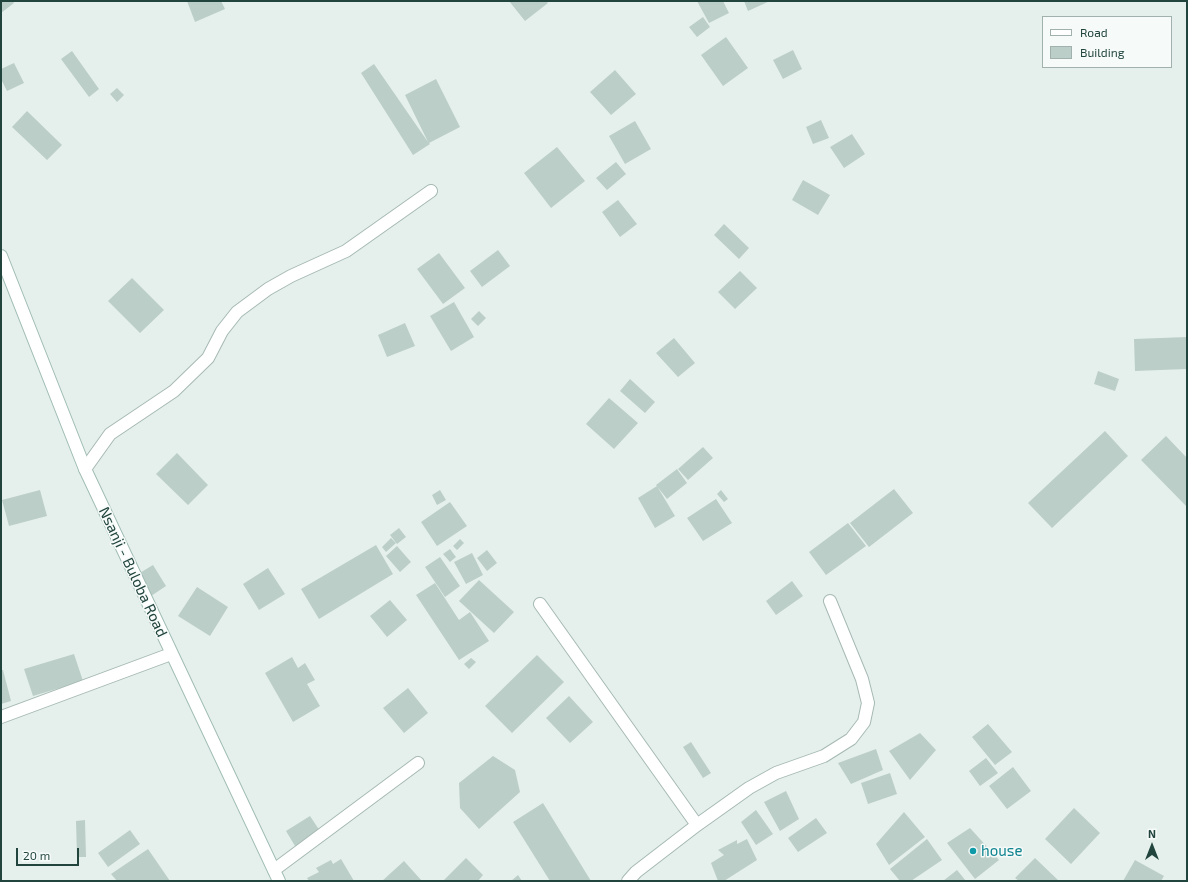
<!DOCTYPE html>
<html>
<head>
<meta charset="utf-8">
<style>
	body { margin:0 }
	#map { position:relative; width:1188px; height:882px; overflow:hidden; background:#e5f0ec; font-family:"Exo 2",sans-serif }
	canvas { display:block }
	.frame { position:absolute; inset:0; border:2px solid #21443d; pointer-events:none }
	.legend { position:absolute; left:1042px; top:16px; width:130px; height:52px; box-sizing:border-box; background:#f6fbf9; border:1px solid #a1b2ae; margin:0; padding:5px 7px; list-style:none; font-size:12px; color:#21443d }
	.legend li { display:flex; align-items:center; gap:8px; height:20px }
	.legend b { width:20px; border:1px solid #a1b2ae }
	.north { position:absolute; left:1132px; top:826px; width:40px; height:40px; -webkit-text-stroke:3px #f6fbf9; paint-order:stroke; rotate:0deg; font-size:11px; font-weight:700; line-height:16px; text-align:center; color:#21443d }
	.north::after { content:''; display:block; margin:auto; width:14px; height:18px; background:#21443d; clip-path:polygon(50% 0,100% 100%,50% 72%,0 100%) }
	.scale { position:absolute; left:16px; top:848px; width:63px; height:18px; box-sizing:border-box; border:2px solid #21443d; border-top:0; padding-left:5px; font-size:12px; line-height:14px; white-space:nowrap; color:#21443d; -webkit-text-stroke:3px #f6fbf9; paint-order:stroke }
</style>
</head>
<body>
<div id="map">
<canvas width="1188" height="882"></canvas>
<div class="frame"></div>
<ul class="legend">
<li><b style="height:5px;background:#fff"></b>Road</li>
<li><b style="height:11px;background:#bccec8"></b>Building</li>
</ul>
<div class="north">N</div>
<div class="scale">20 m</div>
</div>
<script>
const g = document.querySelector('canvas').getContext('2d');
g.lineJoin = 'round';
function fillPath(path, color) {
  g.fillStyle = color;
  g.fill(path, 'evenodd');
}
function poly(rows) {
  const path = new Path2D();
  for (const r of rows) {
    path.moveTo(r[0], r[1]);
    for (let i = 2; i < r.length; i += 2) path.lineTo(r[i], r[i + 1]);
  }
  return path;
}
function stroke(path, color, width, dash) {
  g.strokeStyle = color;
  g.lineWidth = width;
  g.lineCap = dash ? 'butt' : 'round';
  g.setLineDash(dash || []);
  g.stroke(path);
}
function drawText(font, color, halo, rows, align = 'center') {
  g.font = font + ' "Exo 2",sans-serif';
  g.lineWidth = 3;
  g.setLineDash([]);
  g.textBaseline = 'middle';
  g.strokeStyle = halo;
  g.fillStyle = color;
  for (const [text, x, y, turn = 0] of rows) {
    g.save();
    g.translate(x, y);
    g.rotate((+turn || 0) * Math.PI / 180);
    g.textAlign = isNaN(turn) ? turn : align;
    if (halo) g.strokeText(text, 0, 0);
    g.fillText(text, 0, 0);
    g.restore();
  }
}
fillPath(poly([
	[1,1,13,1,14,3,1,13],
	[187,1,221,1,225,9,195,22],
	[509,1,546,1,548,3,525,21],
	[697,1,723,1,729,13,709,23],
	[744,1,770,1,748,11],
	[703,17,710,27,697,37,689,27],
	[726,37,748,68,723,86,701,55],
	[793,50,802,69,783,79,773,60],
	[72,51,99,89,89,97,61,59],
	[14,63,24,83,7,91,1,79,1,69],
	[374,64,428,142,405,95,436,79,460,127,429,143,430,144,413,155,361,73],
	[615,70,636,94,611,115,590,92],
	[117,88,124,95,117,102,110,94],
	[27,111,62,145,47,160,12,127],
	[821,120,829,138,813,144,806,127],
	[635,121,651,149,625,164,609,136],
	[852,134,865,154,844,168,830,147],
	[557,147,585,181,551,208,524,173],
	[616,162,626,174,607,190,596,178],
	[803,180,830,195,818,215,792,200],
	[618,200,637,224,620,237,602,212],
	[724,224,749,248,739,259,714,235],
	[498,250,510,266,482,287,470,271],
	[439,253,465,288,443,304,417,269],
	[740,271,757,288,735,309,718,292],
	[132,278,164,310,140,333,108,301],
	[454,302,474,337,451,351,430,316],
	[479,311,486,318,478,326,471,319],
	[405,323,415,346,387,357,378,335],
	[1187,337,1187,369,1135,371,1134,339],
	[674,338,695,363,678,377,656,353],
	[1098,371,1119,379,1115,391,1094,384],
	[630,379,655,402,645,413,620,391],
	[609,398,638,423,614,449,586,424],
	[1105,431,1128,456,1052,528,1028,503],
	[1166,436,1187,458,1187,507,1141,460],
	[703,447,713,458,688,480,678,469],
	[177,453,208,485,188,505,156,474],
	[677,469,687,483,667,499,656,485],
	[657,486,675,516,655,528,638,498],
	[894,489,913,513,869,547,850,523],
	[40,490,47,516,9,526,2,500],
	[440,490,446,500,437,505,432,495],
	[721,490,728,499,724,502,717,494],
	[716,499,732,523,703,541,687,518],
	[450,502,467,526,437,546,421,522],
	[848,523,866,546,826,575,809,552],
	[399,528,406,537,397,544,390,535],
	[391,538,396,543,386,552,382,547],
	[460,539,464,543,457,550,453,546],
	[376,545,393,574,319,619,301,589],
	[397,546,411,562,400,572,386,556],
	[450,549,456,557,450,562,443,554],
	[487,550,497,563,487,571,477,558],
	[472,553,483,575,466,584,454,562],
	[440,557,460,586,445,597,425,567],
	[153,565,166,586,151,596,138,574],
	[268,568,285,594,259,610,243,584],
	[479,580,514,612,494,633,459,601],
	[792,581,803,596,776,615,766,601],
	[435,583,459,620,470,612,489,641,459,660,416,595],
	[197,587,228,607,210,636,178,616],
	[390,600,407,620,387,637,370,616],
	[74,654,83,681,33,696,24,669],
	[537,655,564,682,512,733,485,706],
	[292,657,298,668,305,663,315,680,307,684,320,706,293,722,265,673],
	[471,658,476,662,469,669,464,664],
	[1,670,3,670,11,701,1,704],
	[408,688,428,713,404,733,383,708],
	[569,696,593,722,570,743,546,718],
	[988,724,1012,752,995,765,972,737],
	[920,733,936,750,910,780,889,751],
	[691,742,711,773,703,778,683,747],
	[876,749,883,770,851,784,838,763],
	[493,756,515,770,520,792,479,829,460,808,459,783],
	[986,758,998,773,980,786,969,771],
	[1013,767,1031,791,1007,809,989,786],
	[890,773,897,794,868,804,861,783],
	[786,791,799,819,780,831,764,802],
	[543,803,591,881,550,881,513,822],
	[1074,808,1100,833,1071,864,1045,839],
	[756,810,773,834,756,845,741,822],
	[904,812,925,837,889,865,876,844],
	[310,816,320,831,295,846,286,831],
	[816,818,827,833,798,852,788,838],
	[85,820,86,857,77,857,76,821],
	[970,828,999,860,975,879,947,843],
	[130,830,140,844,108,867,98,853],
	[747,839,757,860,724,881,718,881,711,863,724,855,718,850,737,840,737,844],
	[927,839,942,860,911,881,900,881,890,869],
	[148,849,170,881,117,881,111,874],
	[466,858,483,875,478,881,443,881],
	[1035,858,1059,881,1019,881,1015,878],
	[341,859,354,881,309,881,307,878,319,872,316,868,331,860,333,864],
	[1135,860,1164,876,1161,881,1123,881],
	[404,861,422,881,382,881],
	[957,870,966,881,943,881],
	[518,875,522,881,511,881]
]), '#bccec8');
const minor = poly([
	[85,469,110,434,174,391,208,358,222,331,237,312,268,289,291,276,346,251,431,191],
	[540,604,697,825],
	[1,717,171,654],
	[274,870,418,763],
	[628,881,636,872,697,825,749,788,776,773,824,756,851,739,864,722,868,703,862,679,830,601]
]);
const secondary = poly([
	[1,256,85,469,279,881]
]);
stroke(minor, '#a6b9b4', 14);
stroke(secondary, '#a1bdb5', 14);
stroke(minor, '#fff', 12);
stroke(secondary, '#fff', 12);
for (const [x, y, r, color] of [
	[973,851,4,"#0f9aa8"]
]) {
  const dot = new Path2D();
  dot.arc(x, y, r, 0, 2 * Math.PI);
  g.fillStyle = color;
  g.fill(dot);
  stroke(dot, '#f6fbf9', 1.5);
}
drawText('15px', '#21443d', '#f6fbf9', [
	["Nsanji - Buloba Road",133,572,65]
]);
drawText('15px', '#0d838f', '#f6fbf9', [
	["house",981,851]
], 'left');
</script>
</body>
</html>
